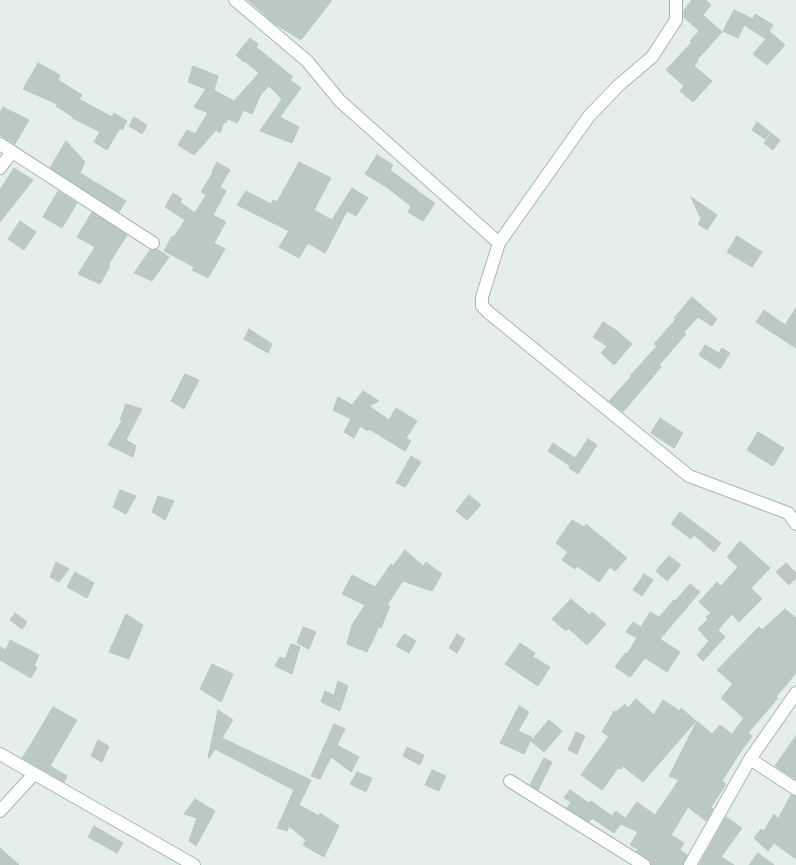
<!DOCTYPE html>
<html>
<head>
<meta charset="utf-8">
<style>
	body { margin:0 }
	canvas { display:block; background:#e5eeec }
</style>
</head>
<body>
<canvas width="796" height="865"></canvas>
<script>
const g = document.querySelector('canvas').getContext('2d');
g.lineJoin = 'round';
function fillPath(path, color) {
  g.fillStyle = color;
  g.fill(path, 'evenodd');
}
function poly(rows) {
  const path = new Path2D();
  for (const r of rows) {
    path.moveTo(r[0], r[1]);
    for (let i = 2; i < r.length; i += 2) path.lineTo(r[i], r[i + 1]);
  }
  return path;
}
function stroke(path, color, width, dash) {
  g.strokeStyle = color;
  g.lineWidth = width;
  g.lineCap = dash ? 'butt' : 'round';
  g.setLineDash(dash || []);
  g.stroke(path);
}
const building = poly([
	[248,0,332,0,301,40,275,24,248,0],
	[692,0,706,0,711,5,703,15,722,32,697,60,698,61,694,66,712,81,693,102,680,91,684,86,666,70,692,42,690,41,699,31,684,17,684,10,692,0],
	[734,10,753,19,755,14,773,25,769,31,785,45,767,65,753,54,766,39,744,25,738,38,723,31,734,10],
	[250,38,258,44,256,47,293,77,290,80,301,88,280,117,299,127,292,143,260,131,282,99,269,86,261,94,252,114,244,110,237,123,228,119,226,123,224,122,220,133,216,130,194,155,178,145,187,130,195,134,208,113,194,107,206,89,188,82,193,66,218,76,214,90,234,101,259,73,245,61,244,62,236,55,250,38],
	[38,63,60,75,58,80,82,95,79,99,112,117,114,113,127,121,122,130,120,128,107,150,94,142,100,132,72,118,73,117,56,106,57,104,23,89,38,63],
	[3,107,29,120,15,144,0,135,0,113,3,107],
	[134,117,147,125,142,134,129,126,134,117],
	[757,122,770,132,765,139,752,130,757,122],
	[771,133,780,140,773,150,764,143,771,133],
	[66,141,85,162,80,173,126,201,119,212,50,168,66,141],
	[377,155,393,165,390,170,417,190,417,191,435,203,423,221,408,212,411,206,385,186,365,174,377,155],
	[217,162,230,170,220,187,226,191,213,215,226,222,214,243,225,249,208,278,192,270,194,267,164,251,172,236,174,237,185,220,165,207,173,193,182,199,180,202,195,213,206,195,201,192,213,172,212,171,217,162],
	[299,162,331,178,314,210,332,220,352,188,368,198,356,216,347,211,325,253,308,243,299,258,279,247,289,231,237,205,246,191,271,204,273,200,277,202,299,162],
	[14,168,33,180,0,222,0,190,14,168],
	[58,191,77,203,62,228,43,217,58,191],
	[691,197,717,215,707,230,698,224,701,219,691,197],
	[92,212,127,235,108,265,110,266,100,284,78,274,95,247,77,237,92,212],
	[20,221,36,232,24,250,8,239,20,221],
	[737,236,762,252,752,267,727,252,737,236],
	[157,249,169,257,152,281,134,273,150,250,153,250,157,249],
	[692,297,717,319,712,326,698,317,684,332,686,334,659,365,661,367,623,412,609,401,631,377,630,376,657,346,654,344,676,319,674,318,692,297],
	[796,308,796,348,756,322,764,310,785,325,796,308],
	[603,322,616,330,632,344,614,365,601,353,607,346,593,337,603,322],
	[249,329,272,344,268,353,244,339,249,329],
	[705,345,719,353,722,348,730,353,720,369,699,355,705,345],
	[185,374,199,380,184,409,171,401,185,374],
	[363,391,379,401,369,406,389,420,396,408,417,421,406,438,411,441,405,451,369,429,368,431,360,426,354,438,344,432,351,419,333,410,338,397,352,405,363,391],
	[126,404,142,409,126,440,136,446,133,457,108,445,122,421,120,420,126,404],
	[660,418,683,433,674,448,651,433,660,418],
	[758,432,784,448,773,466,747,450,758,432],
	[588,439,597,445,578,474,569,468,570,466,548,451,553,443,575,458,588,439],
	[411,456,421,462,405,487,396,483,411,456],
	[120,490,136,496,126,514,113,507,120,490],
	[469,495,481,505,467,520,456,511,469,495],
	[158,496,174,501,165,520,152,512,158,496],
	[680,512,721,543,714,552,694,535,691,539,671,524,680,512],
	[572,520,584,527,586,524,627,558,615,571,610,567,599,582,577,566,575,569,562,560,568,552,556,543,572,520],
	[740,541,770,568,751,588,762,599,739,622,732,614,718,630,725,637,703,661,697,655,709,641,698,629,708,619,706,617,711,613,699,602,717,582,721,586,738,567,727,557,740,541],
	[405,550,423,566,426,562,442,574,432,591,403,581,387,605,390,606,381,628,379,627,367,652,347,644,352,625,365,605,342,594,352,575,375,587,391,564,393,566,405,550],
	[669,556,681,565,667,581,656,571,669,556],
	[56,562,69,569,59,582,50,577,56,562],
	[786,563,796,573,796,578,789,585,776,572,786,563],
	[75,572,94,583,87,598,67,587,75,572],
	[644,574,653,580,642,596,633,590,644,574],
	[690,584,700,592,660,639,680,652,667,672,645,658,630,677,615,667,625,653,627,654,637,638,626,632,633,622,641,627,650,612,659,617,674,600,675,601,690,584],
	[571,599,590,615,592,612,606,624,587,645,568,628,566,631,552,619,571,599],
	[785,609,796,618,796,673,776,697,778,698,748,733,752,736,739,754,722,781,726,784,711,807,713,809,706,821,688,807,671,835,684,843,680,850,687,855,683,865,651,865,648,859,636,851,638,849,630,845,638,832,621,824,637,802,655,815,679,780,669,776,697,721,712,734,720,725,732,734,744,718,721,698,733,684,717,670,759,627,762,630,785,609],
	[15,613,27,622,22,629,10,620,15,613],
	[126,614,143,625,129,659,109,652,126,614],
	[303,627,316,632,309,649,297,643,303,627],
	[404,634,416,641,409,653,396,646,404,634],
	[457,634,465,639,457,653,449,648,457,634],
	[10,640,39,655,34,666,37,668,31,678,0,660,0,647,6,650,10,640],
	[520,643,535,653,533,657,550,667,538,686,505,664,520,643],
	[291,644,300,647,292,674,275,666,280,657,285,659,291,644],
	[212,664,233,674,221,702,200,689,212,664],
	[338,681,348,686,340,711,321,702,325,691,334,695,338,681],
	[636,699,654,715,663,700,680,711,681,708,696,721,643,782,623,766,621,769,618,768,602,790,581,775,609,736,602,732,614,711,616,712,625,704,628,708,636,699],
	[519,706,529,712,518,731,532,737,524,754,500,743,519,706],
	[53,707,77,720,50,766,67,776,64,782,22,758,28,749,53,707],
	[218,710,233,720,222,738,311,780,299,805,319,816,320,813,339,826,324,857,303,845,306,840,289,826,287,831,277,828,294,790,215,749,209,758,208,758,218,710],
	[549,720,562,731,544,752,531,741,549,720],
	[334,724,345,729,337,745,359,757,351,772,331,757,320,779,311,776,334,724],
	[576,732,585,736,577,754,568,750,576,732],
	[796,736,796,780,775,766,796,736],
	[98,740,109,746,102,762,91,756,98,740],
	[407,747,424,755,420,765,403,756,407,747],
	[544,758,552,762,538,790,530,785,544,758],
	[432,770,446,776,439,791,425,785,432,770],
	[357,772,372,778,366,792,350,784,357,772],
	[570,790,589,803,591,801,612,816,616,811,625,818,614,833,592,818,589,822,567,808,571,802,564,798,570,790],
	[791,795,796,796,796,859,774,843,768,851,754,838,761,829,764,831,774,814,778,819,791,795],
	[195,799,215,811,196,846,189,841,197,818,184,814,195,799],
	[726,817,742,828,721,857,734,865,699,865,726,817],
	[94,826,123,843,117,853,88,837,94,826],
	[0,848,19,865,0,865,0,848],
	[758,853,774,865,749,865,758,853]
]);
fillPath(building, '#bac9c6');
stroke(building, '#b7c8c4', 1);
const street = poly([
	[235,0,307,61,340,101,499,243,482,297,482,306,488,312,689,476,788,513,796,524],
	[0,144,153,243],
	[0,168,12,152],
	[499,243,589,116,619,85,652,57,676,20,676,0],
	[0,754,194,865],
	[750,759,796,789],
	[510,781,644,865],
	[0,811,34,774],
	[690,865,750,759,796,693]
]);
stroke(street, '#a7b6b4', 14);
stroke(street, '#fff', 12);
</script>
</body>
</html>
